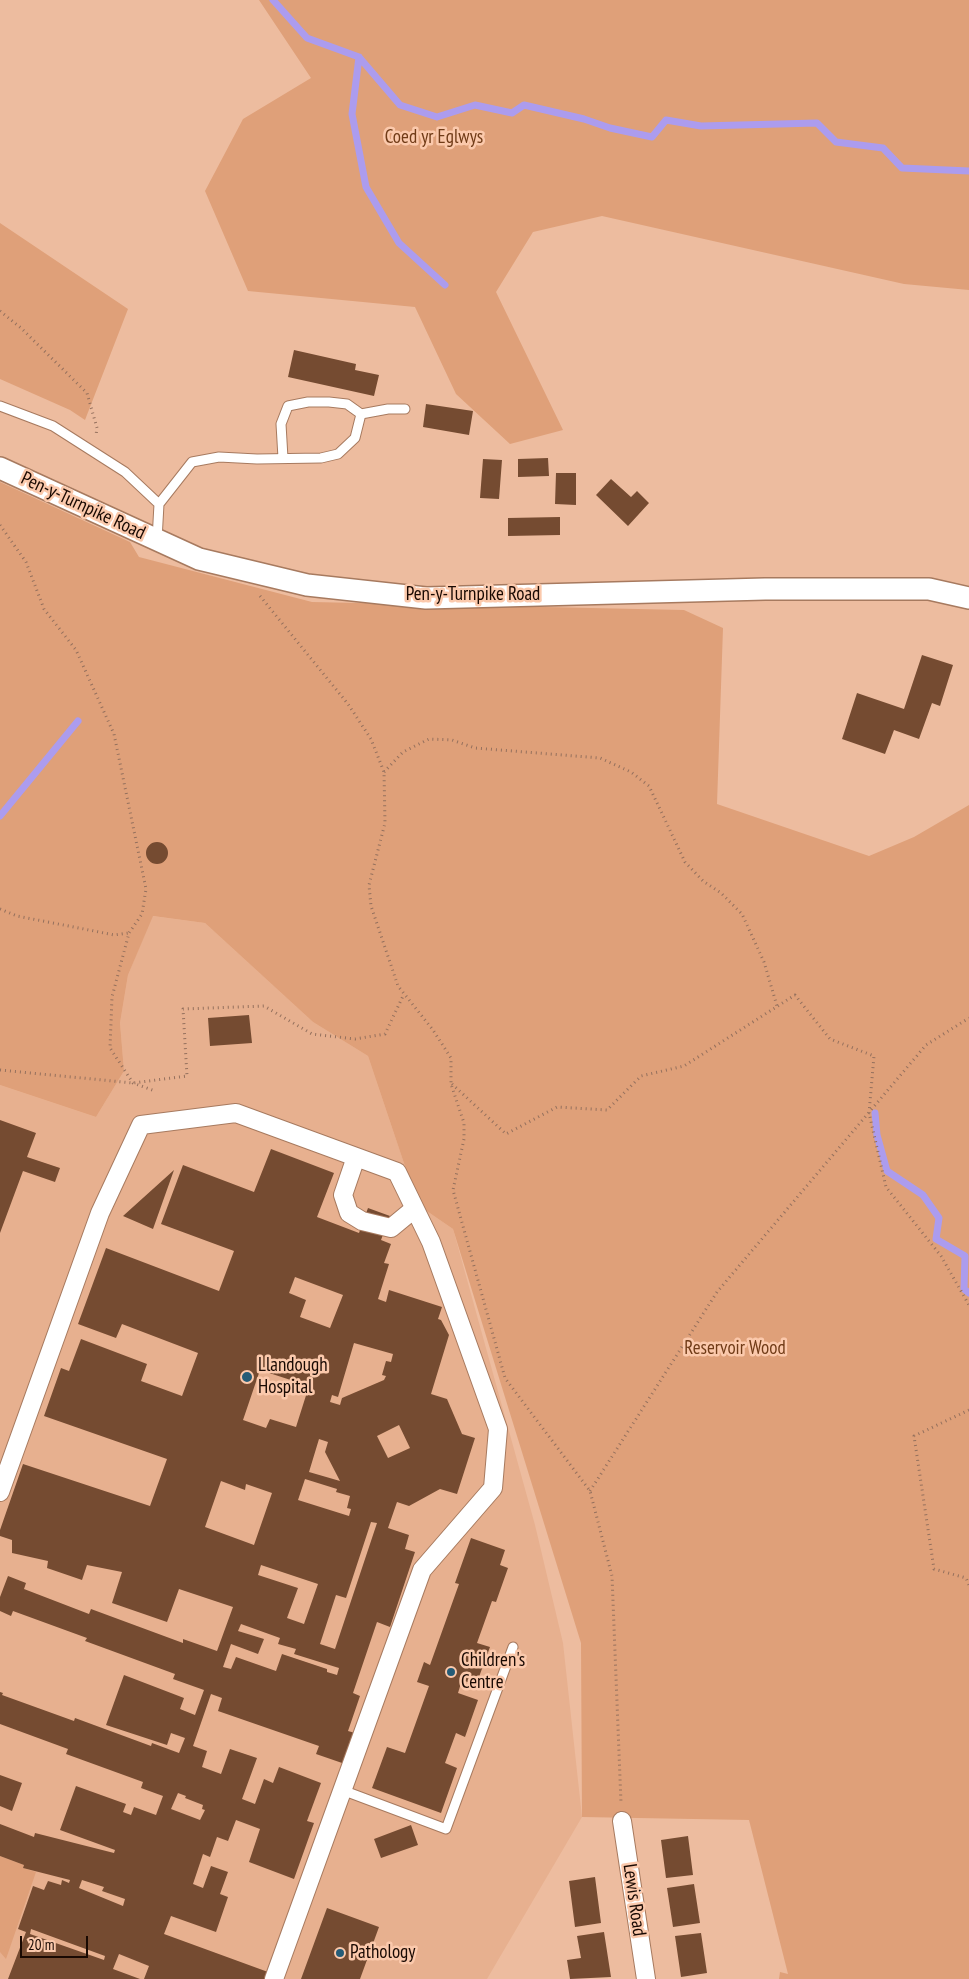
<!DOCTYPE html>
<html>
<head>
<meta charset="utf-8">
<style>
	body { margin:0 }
	#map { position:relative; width:969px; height:1979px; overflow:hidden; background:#edbc9f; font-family:"PT Sans Narrow",sans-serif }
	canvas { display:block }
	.scale { position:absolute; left:20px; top:1936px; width:68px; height:22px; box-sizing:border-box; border:2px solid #190902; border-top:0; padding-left:6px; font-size:15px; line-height:18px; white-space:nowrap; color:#190902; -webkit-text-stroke:4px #fbc9ac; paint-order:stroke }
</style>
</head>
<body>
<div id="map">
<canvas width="969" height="1979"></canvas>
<div class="scale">20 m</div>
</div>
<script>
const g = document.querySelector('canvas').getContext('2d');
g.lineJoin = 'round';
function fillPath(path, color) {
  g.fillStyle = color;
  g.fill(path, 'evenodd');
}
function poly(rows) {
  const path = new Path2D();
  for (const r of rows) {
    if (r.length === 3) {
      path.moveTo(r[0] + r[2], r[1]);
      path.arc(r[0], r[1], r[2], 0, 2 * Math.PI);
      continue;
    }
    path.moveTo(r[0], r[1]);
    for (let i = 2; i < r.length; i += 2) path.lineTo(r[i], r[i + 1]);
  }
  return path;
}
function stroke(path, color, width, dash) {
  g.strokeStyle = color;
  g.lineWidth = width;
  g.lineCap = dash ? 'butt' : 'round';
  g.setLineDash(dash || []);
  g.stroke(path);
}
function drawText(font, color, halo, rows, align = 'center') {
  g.font = font + ' "PT Sans Narrow",sans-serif';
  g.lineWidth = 5;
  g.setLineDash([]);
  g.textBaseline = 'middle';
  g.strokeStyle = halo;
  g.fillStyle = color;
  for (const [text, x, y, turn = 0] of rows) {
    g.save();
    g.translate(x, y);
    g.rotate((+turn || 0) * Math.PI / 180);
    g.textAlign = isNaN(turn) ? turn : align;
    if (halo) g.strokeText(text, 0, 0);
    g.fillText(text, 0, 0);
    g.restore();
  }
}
fillPath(poly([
	[152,916,205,923,313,1022,368,1056,418,1205,453,1229,535,1525,563,1643,582,1817,487,1979,0,1979,0,1085,96,1117,124,1071,120,1023,128,975]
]), '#e7b08f');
fillPath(poly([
	[259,0,969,0,969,290,904,284,602,216,533,232,496,292,563,430,510,444,456,394,415,307,248,291,205,191,243,119,311,78],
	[0,223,128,309,85,420,70,410,0,379],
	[0,482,130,542,139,557,312,602,684,610,723,628,717,804,869,856,914,837,969,805,969,1979,779,1979,780,1972,788,1974,749,1820,582,1817,581,1643,453,1229,418,1205,368,1056,313,1022,205,923,153,916,128,975,120,1023,124,1071,96,1117,0,1085],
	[0,1856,24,1865,23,1868,36,1872,6,1959,0,1952]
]), '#dfa079');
stroke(poly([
	[273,0,307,38,359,57,400,105,437,117,475,105,512,113,524,105,584,119,610,128,652,137,666,120,701,126,817,123,836,142,883,148,902,168,969,171],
	[359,57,352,114,366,187,399,243,445,285],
	[0,816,78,721],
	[875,1113,877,1135,887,1171,923,1195,939,1218,936,1239,965,1256,964,1289,969,1293]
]), '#ac9cee', 7);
fillPath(poly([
	[294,350,356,364,355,370,379,375,374,396,288,377],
	[426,404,473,411,469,435,423,427],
	[548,458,549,476,518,477,518,459],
	[483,459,502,460,499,499,480,498],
	[556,473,576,473,576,505,555,504],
	[611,479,631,497,637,491,649,503,628,526,596,495],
	[560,517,560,535,508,536,508,518],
	[922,655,953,665,940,706,932,703,919,739,894,730,885,754,842,739,857,693,904,709],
	[157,853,11],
	[249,1015,252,1043,210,1046,208,1018],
	[0,1120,36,1133,27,1157,60,1168,55,1182,23,1171,0,1233],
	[271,1149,334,1173,317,1217,359,1233,368,1208,390,1216,381,1240,391,1244,384,1263,389,1264,378,1299,386,1302,389,1290,442,1307,438,1319,441,1320,449,1335,431,1394,447,1399,462,1434,475,1438,457,1494,440,1489,409,1506,397,1502,388,1528,409,1535,405,1549,415,1552,390,1627,377,1622,353,1693,360,1696,348,1731,355,1733,345,1764,316,1754,319,1746,218,1711,222,1698,211,1694,193,1746,207,1751,202,1767,221,1774,230,1749,257,1758,242,1799,255,1804,264,1779,273,1783,279,1767,321,1783,307,1821,314,1823,294,1879,249,1862,260,1829,236,1820,228,1841,217,1837,210,1857,203,1854,193,1884,203,1888,211,1866,228,1872,220,1894,228,1897,216,1932,171,1916,164,1934,268,1972,265,1979,144,1979,149,1966,119,1954,113,1969,140,1979,8,1979,26,1932,18,1929,33,1886,44,1890,48,1881,61,1885,62,1880,69,1883,70,1880,23,1868,24,1865,0,1856,0,1824,34,1837,35,1833,114,1853,115,1850,60,1830,76,1786,126,1804,123,1812,131,1815,134,1807,156,1815,163,1796,141,1788,143,1782,66,1754,68,1749,0,1724,0,1692,3,1693,2,1695,74,1721,75,1718,151,1746,152,1743,179,1753,185,1738,171,1733,167,1745,106,1725,124,1675,184,1698,180,1709,195,1715,204,1690,173,1679,175,1674,85,1641,87,1638,13,1611,11,1616,0,1611,0,1597,8,1576,26,1583,24,1589,89,1614,91,1609,183,1643,183,1639,217,1651,233,1607,179,1589,167,1622,112,1603,122,1572,87,1565,82,1580,47,1568,48,1561,12,1553,12,1540,0,1536,0,1530,23,1464,150,1506,167,1459,44,1416,61,1368,69,1371,81,1339,147,1364,141,1381,182,1396,198,1353,122,1324,116,1338,78,1324,106,1248,219,1291,234,1251,161,1224,183,1165,254,1192],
	[295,1277,343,1295,330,1328,300,1317,306,1300,289,1293],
	[354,1343,393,1354,391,1362,386,1361,382,1375,386,1376,384,1380,342,1398,340,1405,330,1402,332,1395,338,1397],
	[260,1370,309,1386,296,1427,270,1419,266,1428,243,1420],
	[399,1425,410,1448,388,1458,377,1436],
	[319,1439,328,1442,325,1452,340,1481,309,1472],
	[305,1479,337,1489,336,1492,350,1496,347,1508,351,1509,349,1516,298,1500],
	[221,1481,245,1490,246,1484,272,1493,254,1545,205,1527],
	[371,1522,377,1523,335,1649,320,1644,336,1595,346,1598],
	[261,1565,318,1584,304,1624,287,1618,298,1588,258,1575],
	[241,1624,280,1638,278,1644,296,1649,294,1654,339,1668,337,1675,327,1672,327,1669,282,1654,276,1671,236,1657,231,1669,223,1667,231,1644,258,1654,264,1639,238,1631],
	[178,1793,186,1796,185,1798,203,1805,202,1809,205,1810,200,1820,171,1809],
	[82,1880,104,1887,102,1891,125,1899,123,1906,79,1888],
	[31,1929,105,1956,104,1960,30,1934],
	[174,1170,153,1229,123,1216],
	[471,1538,505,1550,500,1565,508,1568,496,1602,492,1601,477,1643,490,1647,476,1685,462,1680,458,1693,478,1700,465,1737,456,1733,445,1763,457,1768,441,1813,372,1788,387,1747,405,1753,429,1686,417,1682,424,1662,430,1665,459,1584,455,1583],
	[0,1775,22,1783,12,1811,0,1806],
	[411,1825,418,1845,381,1858,374,1839],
	[688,1836,693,1875,666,1878,661,1840],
	[595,1877,601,1923,575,1927,569,1881],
	[694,1884,700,1923,673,1927,667,1888],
	[327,1908,379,1927,360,1979,301,1979],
	[604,1932,611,1977,570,1979,567,1960,581,1958,577,1936],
	[701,1933,707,1973,681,1977,675,1936]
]), '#754b31');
const service = poly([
	[0,406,53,426,125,472,159,504,157,540],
	[283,458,281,424,288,406,308,402,329,402,347,404,361,414],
	[159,504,192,462,219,457,257,459,321,458,338,454,355,438,361,414,388,409,405,409],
	[342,1790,446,1829,513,1647]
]);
const minor = poly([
	[356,1157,343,1195,349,1213,362,1221,391,1228,414,1209],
	[0,1492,100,1213,141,1125,236,1113,397,1172,431,1242,498,1429,493,1488,422,1570,274,1979],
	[622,1821,646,1979]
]);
const tertiary = poly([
	[0,468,199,559,307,585,426,598,765,589,929,589,969,598]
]);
stroke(service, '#a77a5f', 11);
stroke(minor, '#a77a5f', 20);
stroke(tertiary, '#a77a5f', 24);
stroke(poly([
	[0,311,21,328,87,393,97,428,96,435],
	[0,525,26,562,44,609,76,650,114,734,146,889,142,914,129,933,112,997,110,1048,133,1083,155,1091],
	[260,596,348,704,371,739,384,772,385,823,369,885,371,906,398,986,433,1030,451,1058,451,1084,464,1123,464,1139,453,1190,505,1378,590,1491,612,1576,621,1803],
	[384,772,403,752,429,739,452,740,475,748,600,758,631,772,649,786,685,862,703,881,721,893,742,914,764,962,777,1006],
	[0,909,17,916,84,929,114,935,129,933],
	[0,1070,133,1083,187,1076,183,1009,264,1006,312,1034,355,1039,385,1034,404,994],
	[452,1084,506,1134,557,1107,607,1110,641,1076,684,1066,795,995,830,1039,874,1056,869,1113,886,1187,941,1256,969,1305],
	[969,1410,914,1436,934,1569,966,1578,969,1585],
	[590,1491,717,1292,926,1045,969,1018]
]), '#94705d', 3, [1, 4]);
stroke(service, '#fff', 9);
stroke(minor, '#fff', 18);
stroke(tertiary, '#fff', 21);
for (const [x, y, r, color] of [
	[247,1377,6,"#255c77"],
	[451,1672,5,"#255c77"],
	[340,1953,5,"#255c77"]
]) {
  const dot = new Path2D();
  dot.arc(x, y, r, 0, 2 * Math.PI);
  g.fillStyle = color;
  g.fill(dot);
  stroke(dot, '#fbc9ac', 2);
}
drawText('19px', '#703b17', '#fbc9ac', [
	["Coed yr Eglwys",434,138],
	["Reservoir Wood",735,1349]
]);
drawText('19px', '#190902', '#fbc9ac', [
	["Pen-y-Turnpike Road",83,506,25],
	["Pen-y-Turnpike Road",473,595],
	["Lewis Road",634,1900,82]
]);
drawText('19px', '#190902', '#fbc9ac', [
	["Llandough",258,1366],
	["Hospital",258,1388],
	["Children's",461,1661],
	["Centre",461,1683],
	["Pathology",350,1953]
], 'left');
</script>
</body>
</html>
